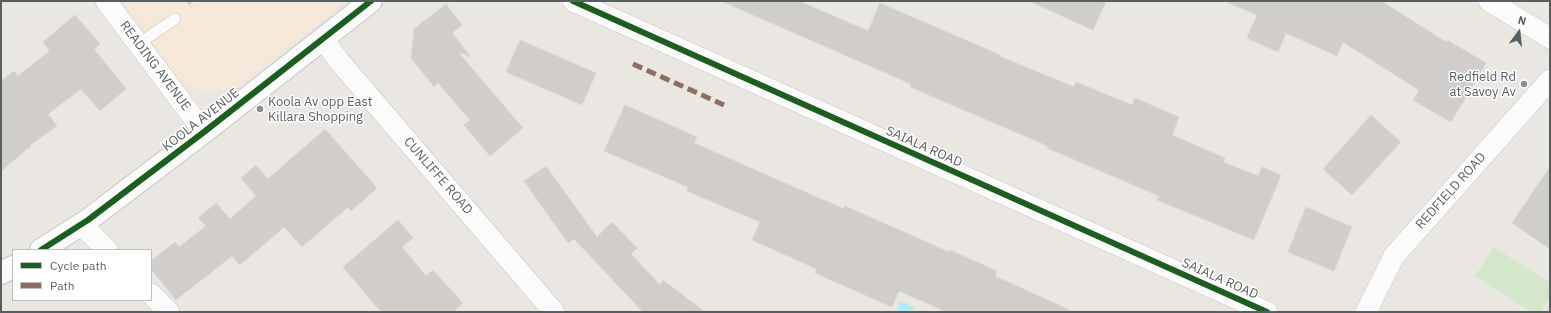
<!DOCTYPE html>
<html>
<head>
<meta charset="utf-8">
<style>
	body { margin:0 }
	#map { position:relative; width:1551px; height:313px; overflow:hidden; background:#eae6e2; font-family:"IBM Plex Sans",sans-serif }
	canvas { display:block }
	.frame { position:absolute; inset:0; border:2px solid #585f62; pointer-events:none }
	.legend { position:absolute; left:12px; top:249px; width:140px; height:52px; box-sizing:border-box; background:#fff; border:1px solid #bcbfc0; margin:0; padding:5px 7px; list-style:none; font-size:12px; color:#585f62 }
	.legend li { display:flex; align-items:center; gap:8px; height:20px }
	.legend b { width:20px; border:1px solid #bcbfc0 }
	.north { position:absolute; left:1499px; top:12px; width:40px; height:40px; -webkit-text-stroke:3px #fff; paint-order:stroke; rotate:15deg; font-size:11px; font-weight:700; line-height:16px; text-align:center; color:#585f62 }
	.north::after { content:''; display:block; margin:auto; width:14px; height:18px; background:#585f62; clip-path:polygon(50% 0,100% 100%,50% 72%,0 100%) }
</style>
</head>
<body>
<div id="map">
<canvas width="1551" height="313"></canvas>
<div class="frame"></div>
<ul class="legend">
<li><b style="height:5px;background:#1b5e20"></b>Cycle path</li>
<li><b style="height:5px;background:#8d6e63"></b>Path</li>
</ul>
<div class="north">N</div>
</div>
<script>
const g = document.querySelector('canvas').getContext('2d');
g.lineJoin = 'round';
function fillPath(path, color) {
  g.fillStyle = color;
  g.fill(path, 'evenodd');
}
function poly(rows) {
  const path = new Path2D();
  for (const r of rows) {
    path.moveTo(r[0], r[1]);
    for (let i = 2; i < r.length; i += 2) path.lineTo(r[i], r[i + 1]);
  }
  return path;
}
function stroke(path, color, width, dash) {
  g.strokeStyle = color;
  g.lineWidth = width;
  g.lineCap = dash ? 'butt' : 'round';
  g.setLineDash(dash || []);
  g.stroke(path);
}
function drawText(font, color, halo, rows, align = 'center') {
  g.font = font + ' "IBM Plex Sans",sans-serif';
  g.lineWidth = 3;
  g.setLineDash([]);
  g.textBaseline = 'middle';
  g.strokeStyle = halo;
  g.fillStyle = color;
  for (const [text, x, y, turn = 0] of rows) {
    g.save();
    g.translate(x, y);
    g.rotate((+turn || 0) * Math.PI / 180);
    g.textAlign = isNaN(turn) ? turn : align;
    if (halo) g.strokeText(text, 0, 0);
    g.fillText(text, 0, 0);
    g.restore();
  }
}
fillPath(poly([
	[122,1,347,1,234,89,205,92,182,83]
]), '#f6e8d9');
fillPath(poly([
	[1494,247,1550,283,1550,296,1540,312,1531,312,1475,276]
]), '#d5e7cb');
fillPath(poly([
	[900,301,914,307,912,312,896,312]
]), '#b4eaf6');
const building = poly([
	[721,1,799,1,868,31,880,3,1000,55,999,56,1074,87,1076,82,1132,105,1135,98,1179,117,1172,135,1225,158,1223,162,1258,176,1262,167,1281,175,1254,240,1157,200,1159,196,1047,148,1048,146,910,87,911,84,721,1],
	[1029,1,1106,1,1093,30,1029,1],
	[1224,1,1381,1,1446,42,1447,40,1486,63,1451,122,1413,100,1419,90,1343,42,1337,56,1286,33,1278,52,1247,38,1257,15,1224,1],
	[446,4,462,25,452,33,471,57,458,52,523,128,490,156,464,125,470,120,438,83,434,87,411,58,414,29,446,4],
	[75,15,100,44,94,49,126,89,100,111,81,89,48,114,57,126,30,145,31,146,1,171,1,81,14,71,18,76,50,51,43,42,75,15],
	[520,40,596,73,582,105,506,72,520,40],
	[625,105,697,137,694,143,844,209,845,206,949,252,950,250,997,271,995,276,1074,312,947,312,899,291,892,307,815,273,817,269,752,240,760,222,687,191,688,187,604,151,625,105],
	[1371,115,1401,142,1352,195,1323,169,1371,115],
	[325,129,377,188,351,211,348,207,302,247,284,227,240,265,232,256,176,300,151,269,151,261,175,242,179,247,206,226,198,218,216,203,230,219,256,196,241,178,256,165,268,179,325,129],
	[546,166,597,237,612,222,637,248,631,254,660,285,663,280,705,312,643,312,574,239,568,243,524,181,546,166],
	[1550,167,1550,249,1512,223,1550,167],
	[1306,207,1352,227,1334,271,1288,252,1306,207],
	[398,220,413,238,402,247,426,276,433,270,463,303,453,312,381,312,343,267,398,220]
]);
fillPath(building, '#d0cdcb');
stroke(building, '#d9d5d2', 1);
const lane = poly([
	[138,44,175,19]
]);
const street = poly([
	[106,1,204,132],
	[573,1,1267,312],
	[1489,1,1550,38],
	[323,39,339,61,554,312],
	[81,224,107,250],
	[151,294,169,312],
	[1366,312,1394,256,1550,80]
]);
const secondary = poly([
	[41,250,88,220,204,132,371,1],
	[1,273,13,267]
]);
stroke(lane, '#c5c5c4', 12);
stroke(street, '#c5c5c4', 22);
stroke(secondary, '#c5c5c4', 24);
stroke(poly([
	[188,1,192,6]
]), '#c5ccc5', 2.5, [4, 2]);
stroke(lane, '#fcfbfb', 11);
stroke(street, '#fcfbfb', 21);
stroke(secondary, '#fcfbfb', 22);
stroke(poly([
	[633,64,724,105]
]), '#8d6e63', 5, [10, 5]);
stroke(poly([
	[573,1,1267,312],
	[41,250,88,220,204,132,371,1]
]), '#1b5e20', 6);
for (const [x, y, r, color] of [
	[1524,84,4,"#8b8e8f"],
	[260,109,4,"#8b8e8f"]
]) {
  const dot = new Path2D();
  dot.arc(x, y, r, 0, 2 * Math.PI);
  g.fillStyle = color;
  g.fill(dot);
  stroke(dot, '#fff', 1.5);
}
drawText('13px', '#585f62', '#fff', [
	["READING AVENUE",155,66,53],
	["KOOLA AVENUE",201,120,-38],
	["SAIALA ROAD",924,147,24],
	["CUNLIFFE ROAD",438,176,49],
	["REDFIELD ROAD",1451,191,-48],
	["SAIALA ROAD",1220,279,24]
]);
drawText('13px', '#585f62', '#fff', [
	["Redfield Rd",1516,77],
	["at Savoy Av",1516,92],
	["Koola Av opp East",268,102,"left"],
	["Killara Shopping",268,117,"left"]
], 'right');
</script>
</body>
</html>
